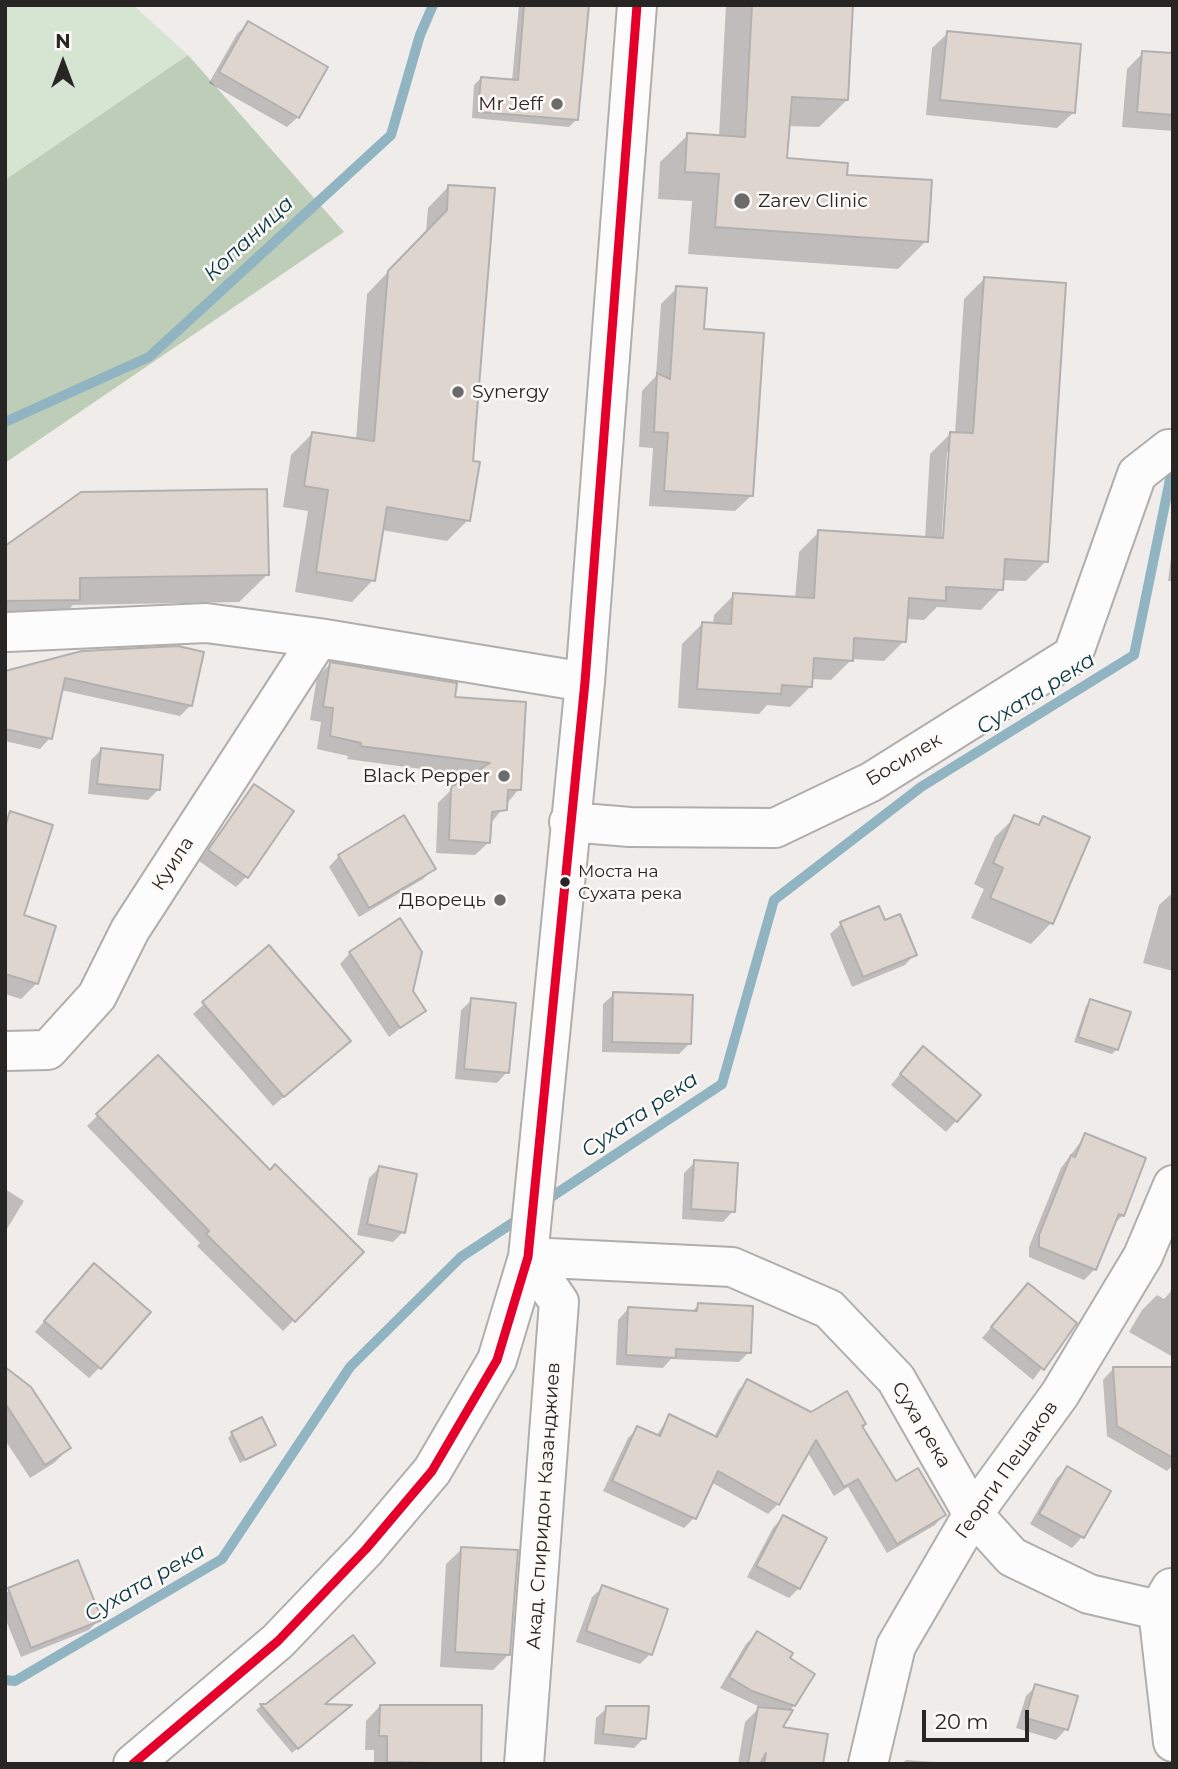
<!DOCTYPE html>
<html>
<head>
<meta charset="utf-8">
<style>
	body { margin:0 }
	#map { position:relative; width:1178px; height:1769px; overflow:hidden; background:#efecea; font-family:Montserrat,sans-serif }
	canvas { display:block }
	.frame { position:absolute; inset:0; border:7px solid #272625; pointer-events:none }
	.north { position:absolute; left:28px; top:28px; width:70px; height:70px; -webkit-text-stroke:5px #fdf9f6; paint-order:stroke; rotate:0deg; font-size:19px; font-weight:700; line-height:28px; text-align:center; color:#272625 }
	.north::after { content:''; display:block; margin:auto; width:24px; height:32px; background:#272625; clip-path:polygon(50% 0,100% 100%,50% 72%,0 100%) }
	.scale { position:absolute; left:922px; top:1710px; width:107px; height:32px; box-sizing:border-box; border:4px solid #272625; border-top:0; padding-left:9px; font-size:21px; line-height:24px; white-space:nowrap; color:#272625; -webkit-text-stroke:5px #fdf9f6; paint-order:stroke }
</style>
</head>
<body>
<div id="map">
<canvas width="1178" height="1769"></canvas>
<div class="frame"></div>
<div class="north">N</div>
<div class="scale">20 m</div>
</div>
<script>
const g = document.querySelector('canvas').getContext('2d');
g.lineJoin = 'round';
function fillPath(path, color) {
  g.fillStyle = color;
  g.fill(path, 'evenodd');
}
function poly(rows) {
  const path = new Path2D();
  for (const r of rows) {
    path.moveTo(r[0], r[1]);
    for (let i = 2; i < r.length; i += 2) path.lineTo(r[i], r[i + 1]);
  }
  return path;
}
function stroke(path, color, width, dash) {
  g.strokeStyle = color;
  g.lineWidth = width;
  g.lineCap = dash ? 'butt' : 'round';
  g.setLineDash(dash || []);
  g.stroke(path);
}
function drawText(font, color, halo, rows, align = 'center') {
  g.font = font + ' Montserrat,sans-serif';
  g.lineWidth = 5;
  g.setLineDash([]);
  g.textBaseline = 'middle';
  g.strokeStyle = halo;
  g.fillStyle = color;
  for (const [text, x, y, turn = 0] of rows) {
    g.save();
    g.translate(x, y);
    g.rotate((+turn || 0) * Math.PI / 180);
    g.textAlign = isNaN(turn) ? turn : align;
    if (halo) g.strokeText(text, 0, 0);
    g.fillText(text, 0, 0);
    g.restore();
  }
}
fillPath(poly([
	[5,5,133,5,188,55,5,180]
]), '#d6e4d2');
fillPath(poly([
	[188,55,344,232,5,463,5,180]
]), '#bdcdb8');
fillPath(poly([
	[519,5,587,5,576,120,569,127,472,118,474,85,481,78,512,81],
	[726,5,852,5,847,100,819,127,788,126,785,160,846,176,926,241,898,269,688,254,692,201,658,199,660,162,688,135,719,137],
	[248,23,298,117,287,127,209,83,237,34],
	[948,33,1073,113,1057,128,926,115,932,48],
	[1143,53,1173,55,1173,131,1122,127,1127,69],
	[449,186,468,520,447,541,381,530,373,580,352,602,295,592,308,511,283,507,291,455,312,434,356,440,367,294,426,232,428,208],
	[984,279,1046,561,1026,581,1002,580,1001,589,981,610,937,607,924,620,906,619,904,641,884,661,852,659,831,680,811,679,811,686,790,707,767,705,759,714,678,708,682,644,702,624,713,625,714,615,734,595,795,599,799,552,819,532,925,539,930,454,951,433,955,434,964,299],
	[947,452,950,452,944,547,941,547],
	[677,288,703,331,751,496,735,511,649,506,653,448,639,447,642,391,656,376,661,304],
	[1173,542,1173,581,1168,581],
	[5,548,267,575,239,602,73,605,51,627,5,628],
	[82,652,191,705,180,716,61,690,50,738,40,749,5,741,5,675],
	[330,664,453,699,519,789,491,823,489,842,475,855,436,853,438,803,452,789,473,776,347,759,348,756,317,749,321,722,310,720,317,677],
	[101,750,159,789,148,800,88,794,91,760],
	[254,786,247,876,236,887,199,861],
	[11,813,22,916,54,927,36,984,21,999,5,994,5,819],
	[1015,817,1036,826,1043,818,1088,838,1051,923,1031,944,971,918,984,889,974,884,995,837],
	[339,856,434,868,423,879,359,917,329,867],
	[1170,895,1173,896,1173,971,1143,963,1159,905],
	[884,923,915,954,905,965,852,987,830,934,841,924],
	[350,953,411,991,424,1010,389,1037,340,964],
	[614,994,690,1043,679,1054,602,1052,603,1004],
	[472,1000,507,1072,497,1083,455,1079,461,1010],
	[1091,1001,1117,1049,1112,1054,1074,1042,1086,1006],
	[204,1004,338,1051,273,1106,193,1014],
	[158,1057,270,1172,362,1252,283,1331,197,1246,200,1243,87,1126],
	[913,1058,979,1095,946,1132,891,1085],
	[1085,1136,1123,1215,1113,1225,1095,1269,1084,1280,1029,1257,1029,1247,1061,1168],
	[695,1162,733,1211,723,1222,682,1219,684,1173],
	[380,1167,403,1232,393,1242,357,1235,369,1178],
	[5,1189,24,1201,5,1232],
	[83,1276,100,1367,89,1378,35,1332],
	[1173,1289,1173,1357,1129,1332,1142,1310,1157,1295,1164,1299],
	[1018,1295,1075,1323,1033,1380,982,1338],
	[699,1305,749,1352,739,1362,671,1359,663,1368,616,1365,618,1320,628,1309,691,1312],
	[5,1369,69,1448,54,1463,30,1478,5,1440],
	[1113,1369,1173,1369,1173,1465,1167,1471,1107,1436,1103,1380],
	[747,1381,811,1414,861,1426,895,1484,944,1515,935,1525,887,1553,848,1487,834,1496,807,1451,778,1504,768,1514,711,1482,694,1518,684,1528,603,1491,628,1438,638,1428,656,1436,670,1416,714,1437,738,1391],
	[232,1434,273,1444,240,1463,228,1438],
	[1067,1468,1109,1492,1082,1537,1072,1548,1030,1524,1056,1479],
	[783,1517,799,1588,789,1598,747,1577,773,1528],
	[462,1549,509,1654,493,1670,440,1667,446,1564],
	[77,1563,100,1619,89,1630,21,1657,5,1618,5,1593],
	[603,1587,650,1654,640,1664,576,1642,592,1597],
	[757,1633,787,1659,794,1705,780,1728,821,1764,738,1764,745,1722,760,1707,720,1688,746,1644],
	[1036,1686,1066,1729,1056,1740,1016,1728,1026,1696],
	[261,1706,321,1706,344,1709,292,1753,256,1710],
	[380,1706,480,1764,374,1764,374,1750,365,1750,366,1721],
	[607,1708,644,1738,634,1748,594,1744,596,1718],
	[906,1760,935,1762,935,1764,902,1764]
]), '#0003');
stroke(poly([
	[5,422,149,357,391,135,420,35,433,5],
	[542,1203,722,1084,774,900,921,787,1134,655,1173,465],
	[5,1680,15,1681,222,1559,350,1367,461,1257,523,1216]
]), '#90b4c1', 10);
const building = poly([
	[524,5,589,5,578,120,478,112,481,77,518,80,524,5],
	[752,5,853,5,848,100,792,97,787,158,848,163,847,175,932,180,928,242,715,227,719,174,685,172,687,133,745,137,752,5],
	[248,21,328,67,299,118,219,72,248,21],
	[947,31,1081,44,1075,113,940,100,947,31],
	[1142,51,1173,53,1173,115,1137,112,1142,51],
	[448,185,495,188,473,461,480,462,470,521,387,507,375,581,316,572,328,490,304,486,312,432,374,441,388,271,447,210,448,185],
	[984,277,1066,283,1048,562,1005,559,1003,590,946,587,946,601,909,598,906,642,854,638,853,661,814,658,812,687,782,685,781,694,697,689,702,622,731,624,733,593,814,598,818,530,943,538,950,432,973,433,984,277],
	[676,286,707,288,704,329,764,333,753,496,664,491,668,433,654,432,657,373,670,379,676,286],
	[267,489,269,575,80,578,80,600,5,601,5,546,81,492,267,489],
	[178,646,204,652,192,706,65,678,52,739,5,729,5,671,82,651,178,646],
	[330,662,457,683,455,697,526,702,521,790,508,790,507,810,492,812,490,843,449,840,451,787,490,763,360,746,361,743,330,736,333,708,323,707,330,662],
	[101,748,163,755,160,790,97,784,101,748],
	[254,784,294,811,248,878,208,850,254,784],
	[10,811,53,825,24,915,56,926,38,984,5,974,5,827,10,811],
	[404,815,436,869,369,908,338,855,404,815],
	[1014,815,1039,825,1043,816,1090,837,1053,924,990,898,1003,868,993,863,1014,815],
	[879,906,885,920,900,914,917,955,863,977,840,922,879,906],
	[400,918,422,952,413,991,426,1011,400,1028,349,952,400,918],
	[269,945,351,1041,284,1097,202,1002,269,945],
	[613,992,693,995,691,1044,612,1042,613,992],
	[471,998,516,1003,509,1073,464,1069,471,998],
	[1090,999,1131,1012,1118,1050,1078,1037,1090,999],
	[923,1046,981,1095,957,1122,900,1074,923,1046],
	[158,1055,270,1170,275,1164,364,1252,295,1322,206,1234,209,1231,96,1114,158,1055],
	[1085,1133,1146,1158,1124,1216,1119,1214,1096,1270,1039,1247,1039,1235,1071,1155,1075,1157,1085,1133],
	[694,1160,738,1163,735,1212,691,1209,694,1160],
	[379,1166,417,1174,405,1233,367,1224,379,1166],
	[94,1263,151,1312,101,1369,44,1321,94,1263],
	[1028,1283,1077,1323,1044,1370,991,1327,1028,1283],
	[698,1303,753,1306,751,1353,676,1349,676,1358,626,1355,628,1307,697,1311,698,1303],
	[5,1367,31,1387,71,1448,45,1465,5,1403,5,1367],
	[1113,1367,1173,1367,1173,1458,1117,1426,1113,1367],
	[747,1379,811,1412,847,1391,866,1424,862,1426,896,1481,918,1468,946,1515,897,1544,858,1479,844,1487,816,1440,779,1505,718,1471,696,1519,612,1481,637,1426,660,1436,669,1414,717,1437,747,1379],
	[262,1417,276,1445,245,1460,231,1432,262,1417],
	[1067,1466,1111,1491,1084,1538,1039,1514,1067,1466],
	[783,1515,827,1538,800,1589,756,1566,783,1515],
	[461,1547,518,1550,510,1655,455,1652,461,1547],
	[78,1560,102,1620,31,1648,8,1588,78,1560],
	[602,1585,668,1609,652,1655,586,1631,602,1585],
	[757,1631,793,1653,790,1658,815,1674,795,1706,752,1691,729,1677,757,1631],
	[353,1635,375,1663,325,1704,352,1705,298,1749,260,1704,266,1704,353,1635],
	[1035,1684,1078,1696,1068,1730,1025,1718,1035,1684],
	[380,1705,482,1705,481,1764,387,1762,387,1736,379,1736,380,1705],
	[606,1706,649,1706,646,1739,603,1734,606,1706],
	[758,1707,793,1710,783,1727,828,1734,823,1764,764,1764,766,1753,760,1764,748,1764,758,1707]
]);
fillPath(building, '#ded5ce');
stroke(building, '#b2b0af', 2);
const minor = poly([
	[8,632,206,623,319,638,585,682],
	[569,822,630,827,775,828,871,782,1073,655,1137,474,1169,449,1173,449],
	[5,1051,48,1050,97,996,130,930,319,638],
	[528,1257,732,1267,829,1309,896,1379,973,1514,1012,1557,1089,1594,1158,1610,1173,1609],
	[1171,1588,1158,1610,1173,1742],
	[133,1764,278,1641,366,1549,432,1471,497,1360,528,1257,585,682,637,5],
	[524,1764,559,1302,528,1257],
	[868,1764,896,1646,973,1514,1060,1394,1143,1256,1173,1185]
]);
stroke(minor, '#b0aead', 42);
stroke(minor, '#fdfcfc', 38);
stroke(poly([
	[133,1764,278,1641,366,1549,432,1471,497,1360,528,1257,585,682,637,5]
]), '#e4002b', 9);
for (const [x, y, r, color] of [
	[557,104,7,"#6d6b6a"],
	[742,201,9,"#6d6b6a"],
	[458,392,7,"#6d6b6a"],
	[504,776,7,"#6d6b6a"],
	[565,882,6,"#272625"],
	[500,900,7,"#6d6b6a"]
]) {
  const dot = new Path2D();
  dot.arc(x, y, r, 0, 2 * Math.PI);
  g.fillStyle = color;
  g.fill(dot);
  stroke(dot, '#fdf9f6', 2.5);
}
drawText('17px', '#272625', '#fdf9f6', [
	["Моста на",578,872],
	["Сухата река",578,894]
], 'left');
drawText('19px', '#272625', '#fdf9f6', [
	["Mr Jeff",543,104],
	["Zarev Clinic",758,201,"left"],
	["Synergy",472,392,"left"],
	["Black Pepper",490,776],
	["Дворець",486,900]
], 'right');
drawText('19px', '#272625', '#fdf9f6', [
	["Босилек",904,760,-31],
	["Куила",173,864,-57],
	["Суха река",921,1425,59],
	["Георги Пешаков",1007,1470,-55],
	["Акад. Спиридон Казанджиев",544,1506,-86]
]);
drawText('italic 21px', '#053846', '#fdf9f6', [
	["Копаница",249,239,-43],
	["Сухата река",1036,694,-32],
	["Сухата река",640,1115,-34],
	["Сухата река",145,1583,-30]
]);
</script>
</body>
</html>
